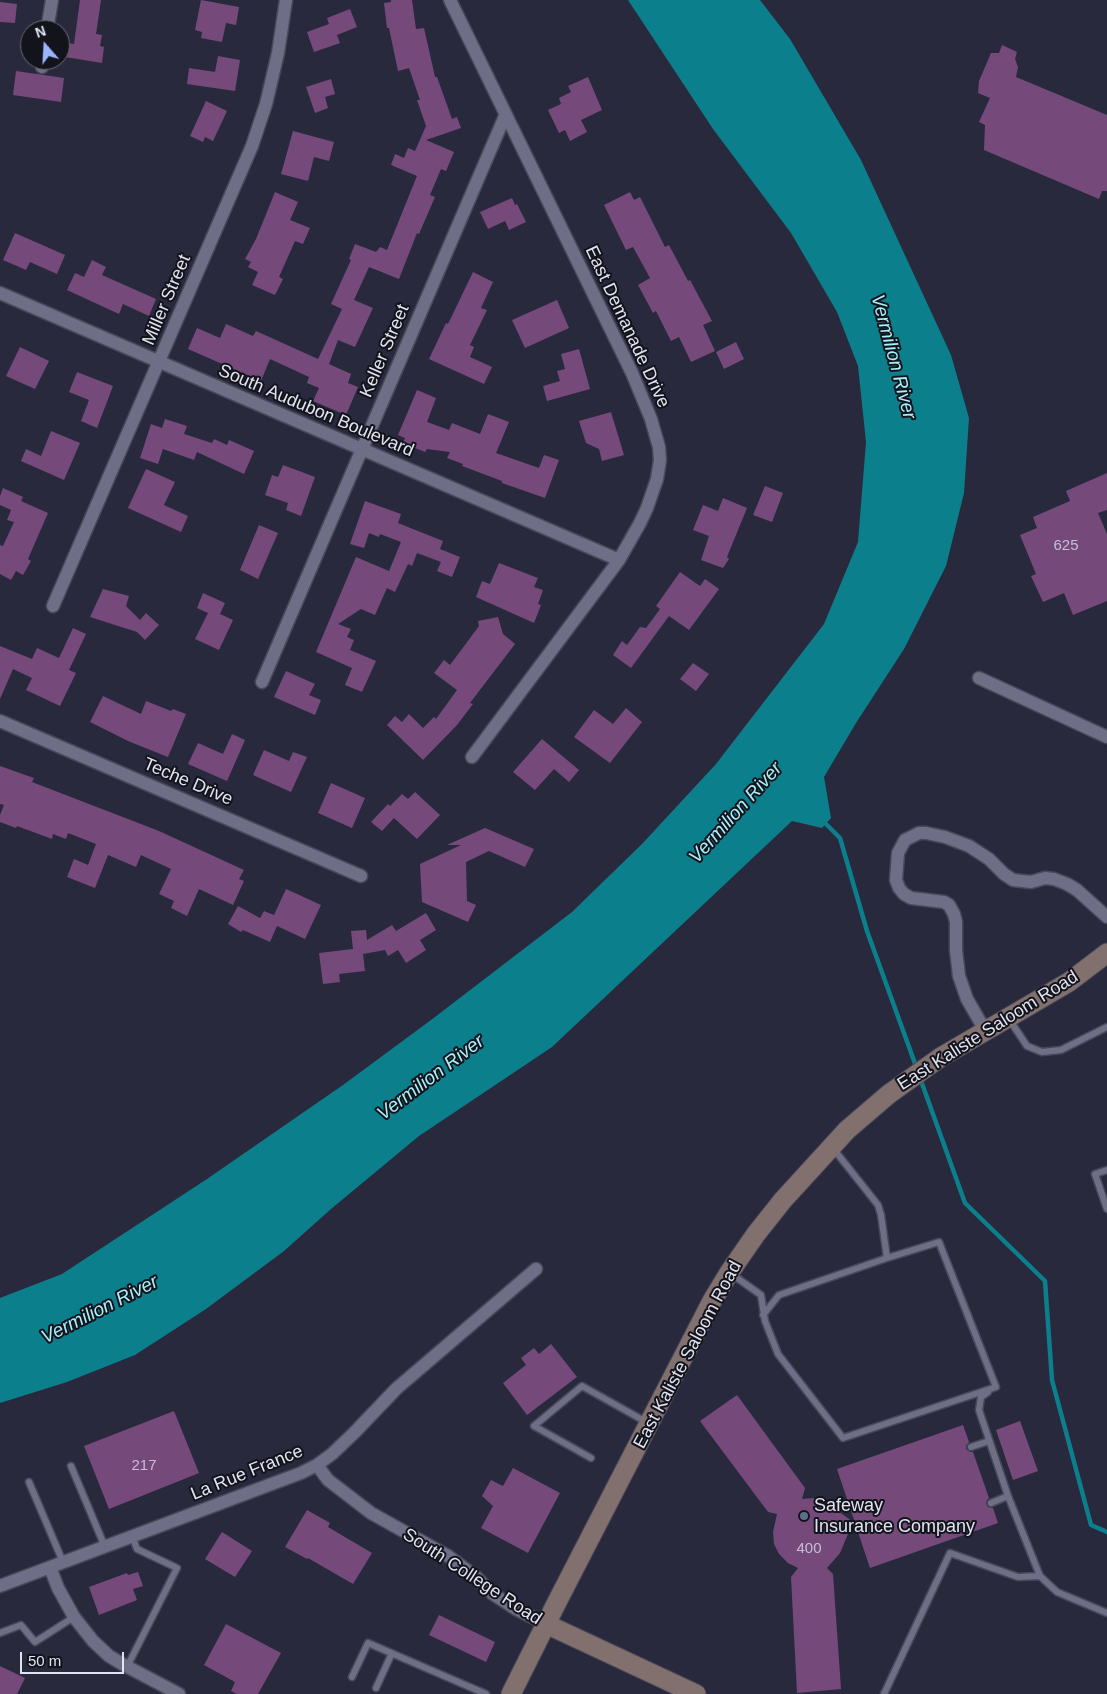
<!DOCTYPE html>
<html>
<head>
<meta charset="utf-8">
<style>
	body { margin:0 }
	#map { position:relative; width:1107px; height:1694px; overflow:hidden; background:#29293d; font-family:Arial,sans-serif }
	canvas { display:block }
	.north { position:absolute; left:20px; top:20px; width:50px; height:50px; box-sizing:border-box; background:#13131c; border:1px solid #666671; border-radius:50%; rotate:341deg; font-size:14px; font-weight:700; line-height:20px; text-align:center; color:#e2e3f1 }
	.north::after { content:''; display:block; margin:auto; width:18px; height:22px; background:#9ab5fd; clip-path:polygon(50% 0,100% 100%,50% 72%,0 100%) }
	.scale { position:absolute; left:20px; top:1652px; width:104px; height:22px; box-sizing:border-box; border:2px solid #e2e3f1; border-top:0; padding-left:6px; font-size:15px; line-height:18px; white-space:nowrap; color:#e2e3f1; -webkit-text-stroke:4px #13131c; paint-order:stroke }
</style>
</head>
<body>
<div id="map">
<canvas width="1107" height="1694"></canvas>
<div class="north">N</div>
<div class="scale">50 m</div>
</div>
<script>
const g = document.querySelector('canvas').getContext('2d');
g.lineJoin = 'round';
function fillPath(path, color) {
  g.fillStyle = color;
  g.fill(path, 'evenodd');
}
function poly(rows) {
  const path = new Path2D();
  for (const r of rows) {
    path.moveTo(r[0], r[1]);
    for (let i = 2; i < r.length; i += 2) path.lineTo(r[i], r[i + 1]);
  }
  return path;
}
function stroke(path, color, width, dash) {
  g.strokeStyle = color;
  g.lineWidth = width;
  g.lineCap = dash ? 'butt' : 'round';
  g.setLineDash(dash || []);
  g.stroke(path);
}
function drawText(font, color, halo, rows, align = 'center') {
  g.font = font + ' Arial,sans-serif';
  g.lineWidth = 4;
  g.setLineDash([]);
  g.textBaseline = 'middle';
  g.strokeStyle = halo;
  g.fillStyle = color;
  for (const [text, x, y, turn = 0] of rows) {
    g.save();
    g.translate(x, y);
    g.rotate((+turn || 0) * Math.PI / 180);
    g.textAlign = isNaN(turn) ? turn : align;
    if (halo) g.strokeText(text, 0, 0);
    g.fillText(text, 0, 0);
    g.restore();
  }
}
fillPath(poly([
	[628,0,760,0,790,39,861,160,951,355,969,418,964,493,946,566,904,649,856,723,824,777,831,818,822,828,792,821,552,1047,419,1136,331,1209,284,1251,206,1309,135,1355,67,1382,0,1403,0,1298,62,1274,207,1179,343,1085,431,1020,572,912,642,844,716,764,824,624,858,542,866,442,858,366,837,312,791,233,713,129]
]), '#0c7f8c');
stroke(poly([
	[823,821,840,838,867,931,917,1069],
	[920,1078,965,1203,1045,1281,1052,1380,1091,1525,1107,1532]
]), '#0c7f8c', 4.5);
fillPath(poly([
	[80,0,101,0,96,34,102,35,100,46,104,47,102,63,65,57,67,43,74,44],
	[201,0,239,7,236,25,226,23,222,42,201,38,202,32,195,30],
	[391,0,412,0,416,29,424,28,435,77,437,77,452,119,457,117,461,128,426,140,454,152,446,171,441,169,430,195,435,197,419,234,417,233,399,279,369,267,354,300,373,308,355,347,338,340,329,364,351,374,348,383,358,387,346,415,313,401,319,388,307,383,309,377,270,359,261,381,188,349,197,328,220,338,226,324,253,336,256,331,318,359,342,309,331,304,351,260,349,259,355,244,376,252,380,247,387,250,417,176,391,165,395,154,404,158,408,148,415,151,426,126,417,100,420,100,409,68,398,71,389,28,387,28,384,3,391,2],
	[0,2,17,4,15,23,0,22],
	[350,9,357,27,337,35,340,43,314,52,307,32,329,24,327,18],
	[1002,45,1017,52,1015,59,1018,67,1016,77,1107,115,1107,191,1102,191,1099,199,984,150,985,125,979,122,990,98,978,93,979,81,991,53,999,53],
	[218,56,240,60,235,91,187,84,189,68,215,72],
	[16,71,64,78,61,102,13,95],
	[588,77,602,110,581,120,587,132,570,141,565,130,559,133,548,110,561,104,559,98,571,92,568,86],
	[331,79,335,94,325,97,328,108,315,113,306,87],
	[206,101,227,111,213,141,205,137,203,142,190,136],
	[293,131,334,142,329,161,314,157,308,181,281,174],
	[275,192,298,202,290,220,310,228,303,244,295,241,279,277,283,279,275,295,252,285,258,272,248,267,251,262,245,259,256,239],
	[630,192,634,200,640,197,665,247,669,245,688,281,690,280,712,321,703,325,715,351,691,362,679,337,671,341,656,311,653,313,638,285,650,278,633,247,626,250,604,205],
	[512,198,515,205,517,204,526,222,509,230,505,221,488,229,480,212],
	[15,233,65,255,57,274,30,262,26,270,3,260],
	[92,260,106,267,102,275,156,299,149,316,123,304,119,314,67,290,75,273,84,277],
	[473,272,493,282,481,308,487,310,470,345,474,347,470,357,492,367,484,384,429,359,446,323,448,324],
	[557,300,569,328,525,348,512,320],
	[736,342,744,359,724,369,716,352],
	[20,347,49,361,35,389,6,376],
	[579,349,590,389,547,401,543,386,560,381,557,371,565,369,561,354],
	[77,372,113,386,97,428,81,421,89,400,69,392],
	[417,390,436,398,427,422,449,430,452,423,480,434,488,414,509,422,496,453,539,468,544,455,559,460,545,498,502,483,502,481,462,466,463,464,447,458,450,452,427,449,425,452,403,443,405,438,398,435],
	[611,412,624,455,602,461,599,449,586,443,579,421],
	[165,419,187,426,184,434,212,443,214,439,227,445,229,440,254,451,244,474,197,452,194,460,163,449,158,464,140,458,151,424,162,428],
	[51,431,80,443,64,480,21,461,26,449,41,456],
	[283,465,315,477,301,516,286,510,288,503,265,495,272,475,278,477],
	[146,469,175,482,164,505,188,516,181,532,128,508],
	[1107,473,1107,510,1098,513,1107,534,1107,601,1073,615,1064,593,1043,602,1031,576,1036,574,1020,535,1037,528,1033,517,1070,501,1066,491],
	[765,486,783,493,772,522,753,515],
	[3,488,23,497,21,501,48,513,28,559,31,561,23,575,16,571,11,580,0,574,0,545,3,546,14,522,7,520,11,510,0,505,0,496],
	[723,498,747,508,727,557,729,559,723,568,701,560,709,536,693,530,703,505,718,511],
	[365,501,401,514,398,523,443,541,440,549,460,557,452,577,437,571,441,562,417,553,412,566,408,564,395,592,387,588,375,615,361,609,338,624,351,629,347,637,354,640,350,650,376,661,362,692,345,685,352,668,316,652,356,557,389,571,401,542,380,534,379,537,369,533,364,548,350,544],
	[259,525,278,533,258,579,240,570],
	[499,563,538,578,534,587,543,590,538,604,541,605,534,623,476,597,482,581,490,584],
	[680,572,700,586,705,579,719,589,689,630,669,616,631,668,613,655,622,641,627,645,640,627,646,628,660,609,656,606],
	[103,589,129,596,126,606,140,620,146,613,159,625,145,640,137,632,90,617],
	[203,593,225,603,220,614,233,620,219,650,195,639,208,613,197,608],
	[498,617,503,634,515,644,470,703,473,704,457,725,423,760,387,725,395,716,402,722,409,714,423,728,434,717,436,719,457,690,434,673,444,660,450,665,479,626,478,621],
	[73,628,86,634,69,670,76,673,60,706,26,690,32,678,13,669,0,699,0,646,32,659,37,648,59,658],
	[693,663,709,674,696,691,680,679],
	[286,671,315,684,309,695,321,700,315,715,274,697],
	[103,696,141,714,146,701,171,711,173,709,186,714,168,757,128,741,90,722],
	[626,708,642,722,610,763,574,737,594,710,613,724],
	[232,734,245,740,227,781,188,764,198,743,223,754],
	[542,739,579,770,569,782,554,769,535,790,513,772],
	[264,750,289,761,293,752,307,757,291,792,253,775],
	[0,766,34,778,32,782,159,831,244,870,239,879,244,881,233,905,199,889,187,916,171,908,174,901,159,894,171,869,141,855,136,867,108,855,95,888,67,877,74,859,88,865,96,844,68,833,66,839,53,834,52,839,17,826,16,828,0,822,0,815,4,805,0,804],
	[331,783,365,798,352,828,318,813],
	[415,792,440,815,417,839,394,818,382,831,371,822,388,804,390,806,402,794,408,799],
	[485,828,534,849,525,867,489,851,466,862,467,901,476,905,468,922,422,902,420,864,461,845,447,845],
	[286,889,321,905,305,939,277,926,270,942,243,930,241,932,228,924,238,906,260,918,264,911,274,915],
	[426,913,436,930,420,940,426,950,406,963,398,950,388,956,385,950,363,954,365,971,339,974,340,982,323,984,319,953,353,949,351,931,366,930,367,940,392,925,396,931],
	[551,1344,577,1377,527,1415,503,1383,526,1365,521,1358,534,1348,539,1354],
	[737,1395,805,1488,802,1499,815,1498,826,1502,853,1522,840,1553,827,1568,833,1574,841,1689,797,1693,791,1577,798,1568,788,1563,779,1554,774,1544,773,1532,777,1514,768,1512,700,1421],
	[174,1411,199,1473,109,1509,84,1446],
	[1020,1421,1038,1471,1013,1480,996,1430],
	[963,1425,969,1442,966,1446,966,1449,970,1452,973,1452,989,1498,987,1500,986,1504,988,1507,993,1508,998,1523,870,1568,837,1469],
	[513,1468,560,1493,528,1553,481,1528,493,1506,482,1496,491,1480,503,1486],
	[307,1510,330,1523,328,1527,372,1553,353,1584,308,1558,307,1559,285,1547],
	[222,1532,252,1551,235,1577,205,1559],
	[138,1572,143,1586,133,1589,137,1600,99,1615,89,1587,127,1573,128,1575],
	[439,1615,495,1642,486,1662,429,1635],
	[226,1624,281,1653,258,1694,237,1694,231,1691,235,1682,204,1665],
	[0,1666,25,1678,17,1694,0,1694]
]), '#754a7b');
const lane = poly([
	[1009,1019,1027,1046,1042,1052,1061,1050,1107,1027],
	[1107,1170,1095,1174,1107,1209],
	[730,1273,761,1295,765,1321,778,1354,843,1438,996,1387,939,1242,887,1258,881,1215,878,1205,832,1147],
	[763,1315,779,1295,887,1258],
	[988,1392,981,1397,979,1410,1008,1496,1040,1576,1057,1592,1107,1613],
	[971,1447,989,1441],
	[591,1458,534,1426,582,1386,648,1423],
	[71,1466,105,1547],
	[29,1482,63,1562],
	[991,1503,1008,1496],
	[0,1633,21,1625,35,1642,74,1617],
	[127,1667,177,1568,137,1549,132,1536],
	[352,1677,368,1643,486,1694],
	[376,1688,392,1653],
	[884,1694,950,1553,1018,1577,1040,1576]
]);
const street = poly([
	[450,0,632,373,651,419,659,447,660,460,657,479,647,508,640,523,619,560,472,757],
	[47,30,52,0],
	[42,67,43,60],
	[0,293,619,560],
	[53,606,252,146,266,104,278,53,286,0],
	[979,678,1107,737],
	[262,682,505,116],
	[0,721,361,876],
	[986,1032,967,999,959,976,956,950,956,922,954,914,949,905,944,902,911,898,904,894,899,888,896,880,898,853,905,840,919,833,926,833,945,837,969,846,989,859,1004,874,1013,880,1031,882,1045,878,1054,879,1067,884,1077,890,1107,917],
	[317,1465,328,1480,371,1513,448,1556,475,1576,493,1594,516,1609,546,1624],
	[50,1567,58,1588,74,1617,93,1641,109,1656,124,1665,179,1694],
	[0,1586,301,1473,317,1465,332,1454,355,1432,396,1389,536,1269]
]);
const secondary = poly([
	[546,1624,696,1694],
	[511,1694,557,1602,712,1301,729,1273,756,1234,783,1200,847,1130,889,1094,941,1057,1069,982,1107,953]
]);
stroke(lane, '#484859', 9);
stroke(street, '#484859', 15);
stroke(secondary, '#484859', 21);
stroke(lane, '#6e6e86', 6);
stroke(street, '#6e6e86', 12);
stroke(secondary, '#81706d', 19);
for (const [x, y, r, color] of [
	[804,1516,5,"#5c6f8a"]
]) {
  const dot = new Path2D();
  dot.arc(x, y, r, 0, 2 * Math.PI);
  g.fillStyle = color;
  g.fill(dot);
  stroke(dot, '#13131c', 2);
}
drawText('15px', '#c7bdd4', null, [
	["625",1066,546],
	["217",144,1466],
	["400",809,1549]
]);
drawText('18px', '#e2e3f1', '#13131c', [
	["Miller Street",167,300,-67],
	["East Demanade Drive",627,327,65],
	["Keller Street",385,351,-67],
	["South Audubon Boulevard",316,411,23],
	["Teche Drive",188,782,23],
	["East Kaliste Saloom Road",988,1031,-32],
	["East Kaliste Saloom Road",688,1355,-62],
	["La Rue France",247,1473,-22],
	["South College Road",472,1577,33]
]);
drawText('18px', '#e2e3f1', '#13131c', [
	["Safeway",814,1506],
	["Insurance Company",814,1527]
], 'left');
drawText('italic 19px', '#a8f0fb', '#13131c', [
	["Vermilion River",893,357,75],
	["Vermilion River",736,813,-48],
	["Vermilion River",431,1078,-37],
	["Vermilion River",100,1310,-27]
]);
</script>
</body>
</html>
